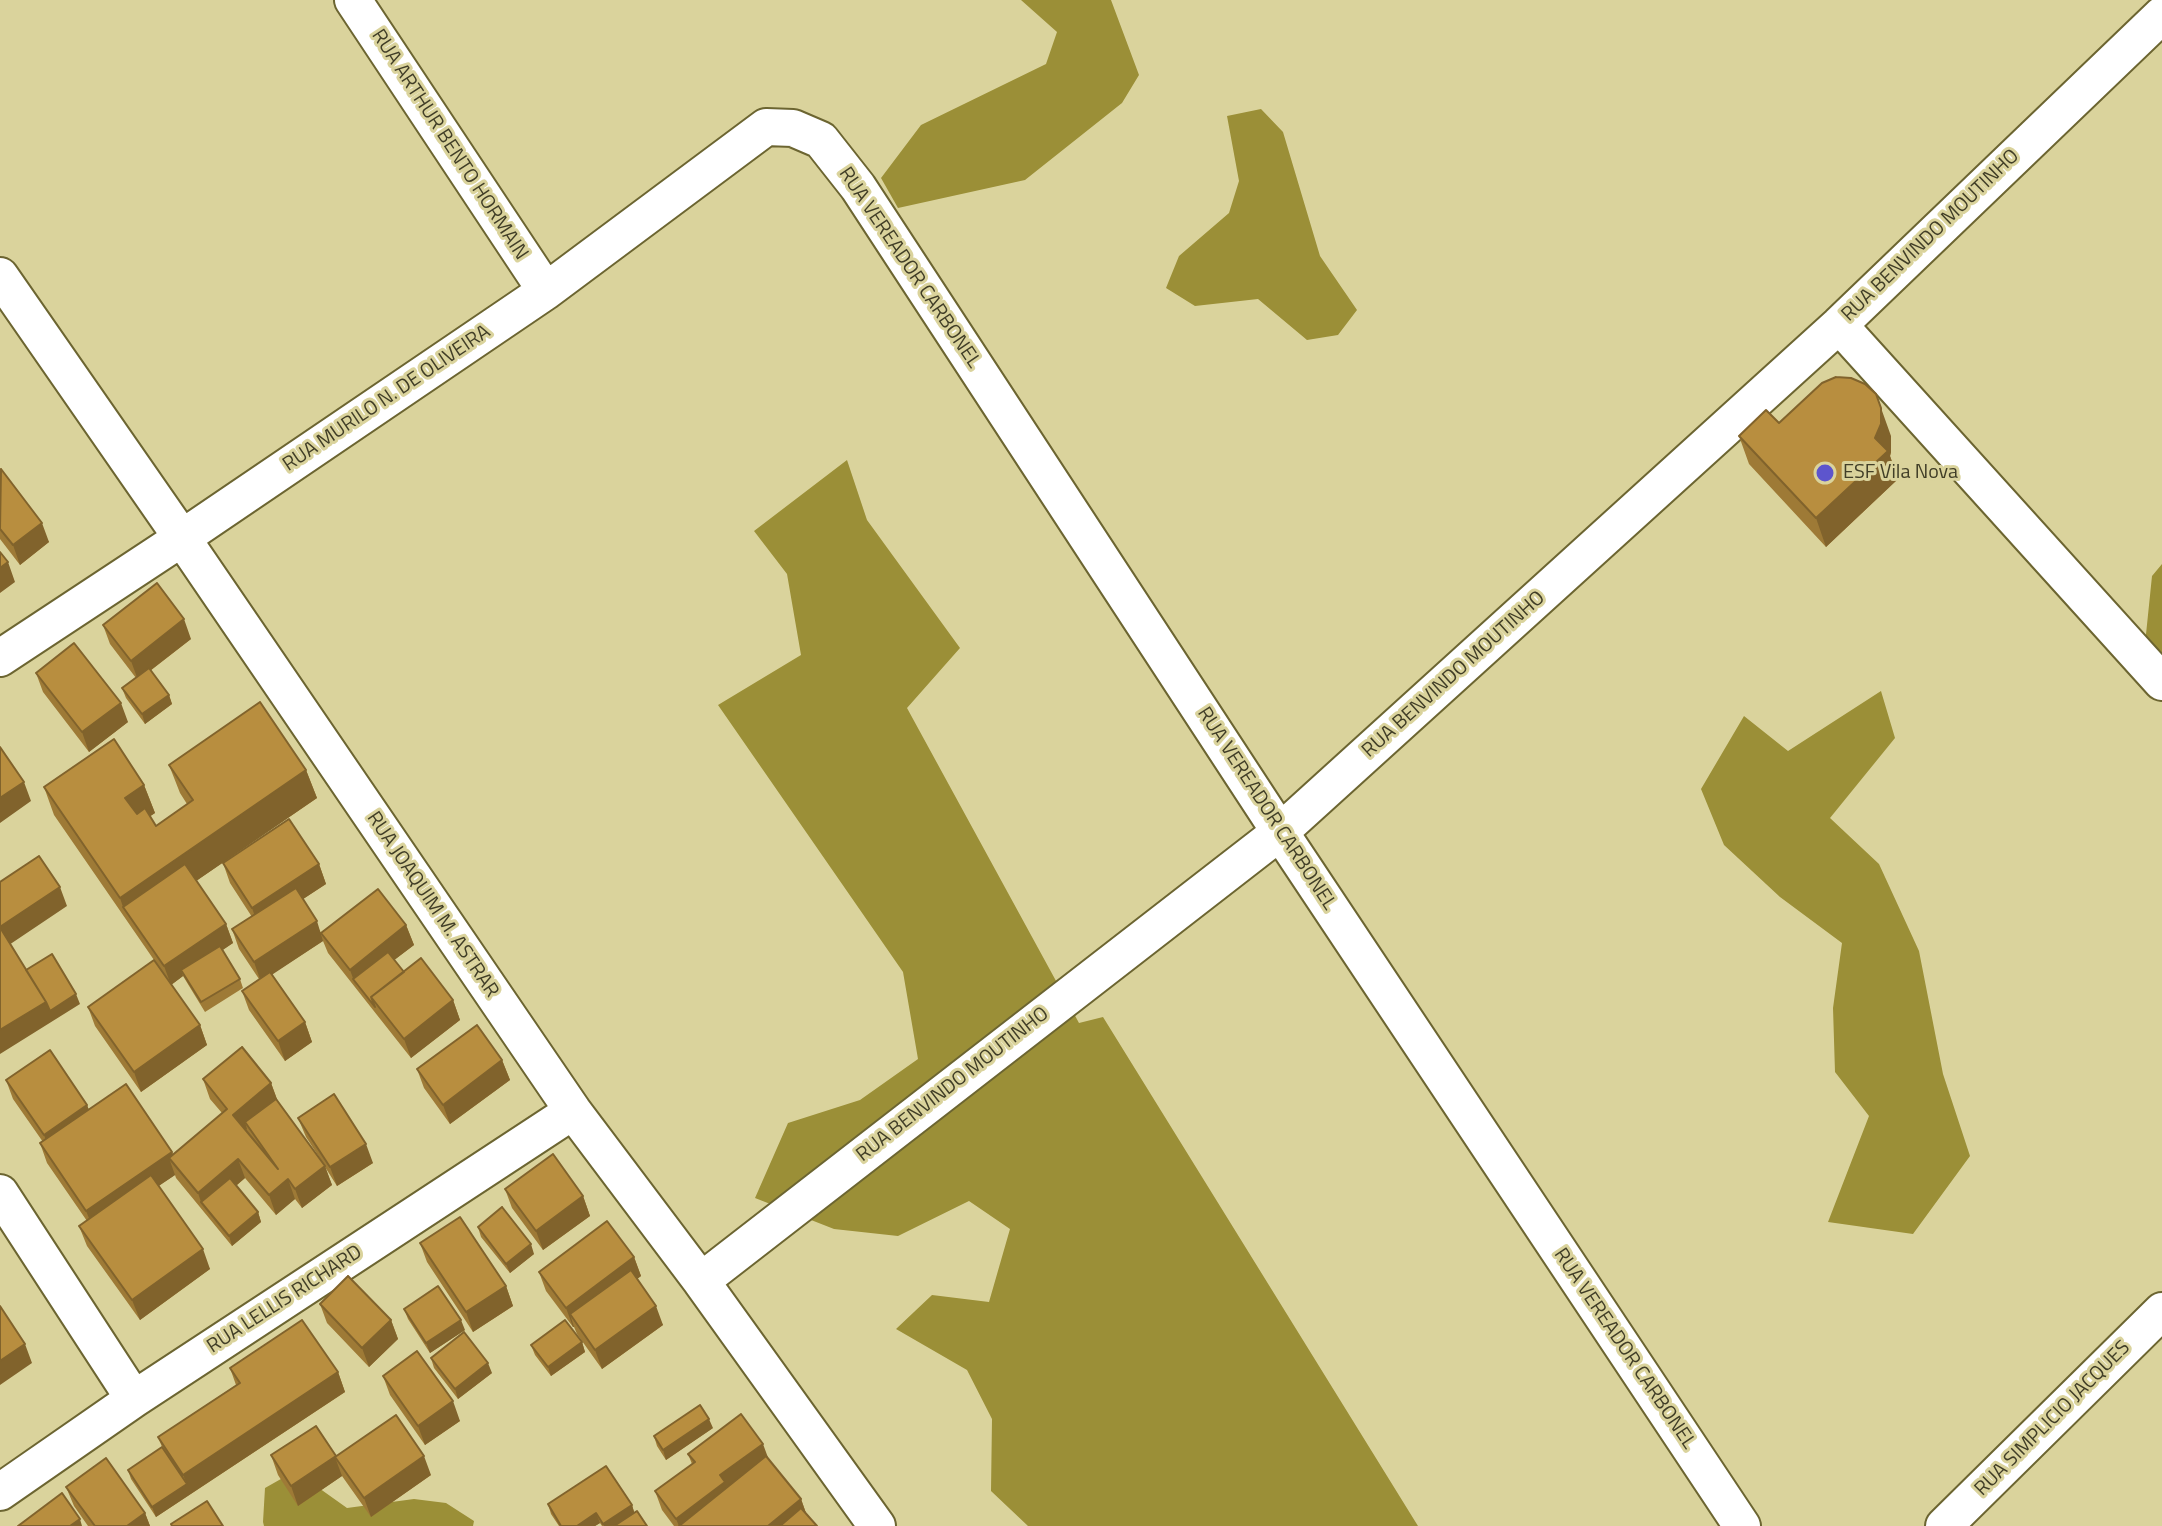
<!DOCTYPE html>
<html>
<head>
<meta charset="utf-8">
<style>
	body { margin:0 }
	canvas { display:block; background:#dad39c }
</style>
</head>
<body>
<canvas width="2162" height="1526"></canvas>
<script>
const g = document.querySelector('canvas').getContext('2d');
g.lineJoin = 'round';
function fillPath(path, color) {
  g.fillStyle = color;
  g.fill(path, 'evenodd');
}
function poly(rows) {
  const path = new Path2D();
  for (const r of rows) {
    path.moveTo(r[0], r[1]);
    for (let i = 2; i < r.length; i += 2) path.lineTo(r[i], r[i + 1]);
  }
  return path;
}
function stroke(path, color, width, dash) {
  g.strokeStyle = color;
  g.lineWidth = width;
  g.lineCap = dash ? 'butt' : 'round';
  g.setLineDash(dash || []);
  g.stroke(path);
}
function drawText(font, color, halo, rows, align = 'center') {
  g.font = font + ' "Titillium Web",sans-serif';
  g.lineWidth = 6;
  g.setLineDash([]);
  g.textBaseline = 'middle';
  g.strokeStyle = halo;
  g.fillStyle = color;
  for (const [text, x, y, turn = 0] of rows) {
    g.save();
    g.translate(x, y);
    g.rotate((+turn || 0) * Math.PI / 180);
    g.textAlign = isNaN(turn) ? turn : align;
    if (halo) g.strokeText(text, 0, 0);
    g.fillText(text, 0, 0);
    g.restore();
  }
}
fillPath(poly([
	[1021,0,1111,0,1139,75,1122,103,1025,180,898,208,881,178,921,125,1046,64,1057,32],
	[1261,109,1283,132,1320,256,1357,310,1338,335,1307,340,1258,299,1195,306,1166,288,1179,256,1229,213,1239,181,1227,116],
	[847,460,867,520,960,648,907,708,1079,1023,1103,1017,1418,1526,1028,1526,991,1491,992,1419,967,1370,896,1329,932,1295,989,1302,1010,1229,969,1201,898,1236,834,1229,755,1198,788,1123,860,1100,918,1059,903,972,718,705,801,655,787,574,754,531],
	[2162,564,2162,679,2145,644,2152,576],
	[1881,691,1895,738,1830,818,1879,864,1919,951,1943,1074,1970,1156,1913,1234,1828,1222,1869,1116,1835,1072,1833,1008,1842,943,1780,897,1724,845,1701,789,1744,716,1788,751],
	[295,1471,347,1508,414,1499,446,1503,474,1521,473,1526,264,1526,263,1522,265,1488]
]), '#9b8f37');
const minor = poly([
	[353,0,546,291],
	[0,276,182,538,573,1111,701,1281,877,1526],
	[1839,325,2162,682],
	[0,658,182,538,546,291,766,127,793,128,821,140,858,187,1280,832,1742,1526],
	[0,1193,134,1399],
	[701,1281,1280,832,1839,325,2162,15],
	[0,1492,134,1399,573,1111],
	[1944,1526,2162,1311]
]);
stroke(minor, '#6c6531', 40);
stroke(minor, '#fff', 36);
fillPath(poly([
	[1779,423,1891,436,1891,452,1890,456,1898,479,1826,547,1749,464,1739,436],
	[0,470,49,542,20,565,0,539],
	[103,625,191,639,150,671,169,695,172,704,145,724,126,698,122,688,136,678,110,644],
	[36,673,128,722,89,752,43,692],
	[169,765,306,770,317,798,196,881,226,924,233,943,222,950,240,979,243,988,205,1012,183,976,171,985,200,1025,207,1045,141,1092,95,1026,88,1007,154,960,54,815,44,787,144,785,155,813,150,816,156,826,187,804,180,793],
	[223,863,319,864,326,884,303,899,321,933,406,925,414,945,394,960,404,972,453,1000,460,1020,411,1058,328,953,323,941,272,974,305,1022,312,1042,285,1061,249,1010,242,991,259,979,239,949,232,929,252,917,230,883],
	[502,1060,510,1080,450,1124,424,1088,417,1069],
	[203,1079,271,1083,278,1102,321,1160,306,1137,298,1118,373,1163,337,1186,325,1167,332,1185,302,1208,295,1199,276,1215,245,1178,236,1186,258,1212,261,1222,232,1246,176,1178,175,1175,158,1186,210,1269,140,1320,87,1246,79,1226,87,1221,47,1163,40,1143,43,1142,13,1099,6,1080,87,1105,89,1110,172,1152,173,1154,222,1113,210,1099],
	[505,1189,583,1196,590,1216,543,1250,512,1208],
	[478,1227,534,1254,510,1273,481,1237],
	[420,1243,506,1286,513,1306,473,1332,427,1262],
	[634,1257,641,1276,637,1279,663,1325,602,1369,577,1334,574,1327,573,1327,546,1291,539,1272],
	[320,1304,391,1320,398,1339,369,1367,327,1323],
	[404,1309,465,1330,430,1353,408,1319],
	[582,1342,585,1352,551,1376,535,1355,531,1345],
	[431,1358,492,1373,458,1399,434,1368],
	[230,1368,338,1372,345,1392,156,1517,131,1479,128,1470,162,1447,158,1437,236,1385],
	[383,1376,460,1421,425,1445,390,1395],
	[713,1428,666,1460,657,1446,654,1436],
	[688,1454,768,1459,801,1499,806,1513,817,1526,674,1526,662,1510,655,1491,692,1464],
	[271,1455,336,1457,431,1475,371,1517,342,1476,298,1506,278,1475],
	[66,1487,145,1513,150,1526,88,1526,74,1506],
	[548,1504,632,1505,634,1512,647,1526,602,1526,600,1523,595,1526,559,1526,551,1514]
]), '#9e7a36');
fillPath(poly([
	[1881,408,1891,436,1891,452,1890,456,1898,479,1826,547,1816,518,1875,438],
	[42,523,49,542,20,565,13,545],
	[8,562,15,582,0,593,0,568],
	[184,619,191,639,138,680,131,661],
	[169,695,172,704,145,724,142,714],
	[121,703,128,722,89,752,82,732],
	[306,770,317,798,135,923,123,907,120,898],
	[24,782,31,801,0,823,0,798],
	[144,785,155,813,136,826,125,798],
	[319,864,326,884,259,928,252,908],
	[60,887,67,906,0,951,0,927],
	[317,921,323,941,261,982,254,962],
	[226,924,233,943,185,976,181,970,183,976,171,985,164,966],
	[406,925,414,945,359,987,353,979,357,989,350,970],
	[76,994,80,1004,0,1054,0,1030,46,1002],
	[453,1000,460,1020,411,1058,404,1039],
	[305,1022,312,1042,285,1061,278,1041],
	[200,1025,207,1045,141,1092,134,1072],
	[502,1060,510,1080,450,1124,443,1105],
	[271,1083,278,1102,245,1122,247,1129,240,1135,233,1115],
	[87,1105,94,1124,51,1154,44,1135],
	[366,1144,373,1163,337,1186,330,1167],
	[172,1152,179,1171,169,1158,175,1175,94,1230,86,1211],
	[238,1159,245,1178,207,1210,201,1202,198,1193],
	[325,1166,332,1185,302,1208,295,1189],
	[288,1179,295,1199,276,1215,269,1195],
	[583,1196,590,1216,543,1250,536,1231],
	[258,1212,261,1222,232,1246,229,1236],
	[531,1244,534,1254,510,1273,506,1264],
	[203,1249,210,1269,140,1320,132,1300],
	[634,1257,641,1276,577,1324,570,1314,574,1327,573,1327,566,1308],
	[506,1286,513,1306,473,1332,466,1312],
	[656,1306,663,1325,602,1369,595,1350],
	[391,1320,398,1339,369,1367,362,1348],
	[461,1320,465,1330,430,1353,426,1343],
	[582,1342,585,1352,551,1376,548,1367],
	[25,1344,32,1363,0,1385,0,1361],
	[488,1363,492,1373,458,1399,455,1389],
	[338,1372,345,1392,156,1517,152,1507,187,1484,183,1475],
	[453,1401,460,1421,425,1445,418,1426],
	[709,1419,713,1428,666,1460,663,1450],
	[763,1444,770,1463,679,1526,676,1519,720,1475],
	[424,1456,431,1475,371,1517,364,1498],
	[335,1457,342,1476,298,1506,291,1486],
	[801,1499,808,1519,799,1526,768,1526],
	[632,1505,635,1515,618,1526,604,1526,603,1524],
	[145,1513,150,1526,127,1526],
	[596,1513,600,1523,595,1526,577,1526],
	[80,1519,82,1526,70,1526]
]), '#81632c');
const building = poly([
	[1836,377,1851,378,1865,384,1876,394,1881,408,1881,424,1875,438,1888,451,1816,518,1739,436,1766,410,1779,423,1822,383,1836,377],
	[1,469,42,523,13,545,0,529,1,469],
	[0,552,8,562,0,568,0,552],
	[157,583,184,619,131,661,103,625,157,583],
	[74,643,121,703,82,732,36,673,74,643],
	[149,668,169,695,142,714,122,688,149,668],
	[260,702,306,770,120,898,44,787,114,739,144,785,125,798,137,814,145,808,156,826,193,800,169,765,260,702],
	[0,747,24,782,0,798,0,747],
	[289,819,319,864,252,908,223,863,289,819],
	[39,856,60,887,0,927,0,882,39,856],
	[185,864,226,924,164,966,123,907,185,864],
	[296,888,317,921,254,962,232,929,296,888],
	[378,889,406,925,350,970,321,933,378,889],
	[1,929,46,1002,0,1030,0,930,1,929],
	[220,946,240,979,201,1002,181,970,220,946],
	[388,952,404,972,371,997,375,1007,353,979,388,952],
	[52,954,76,994,50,1011,46,1002,26,970,52,954],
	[421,958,453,1000,404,1039,371,997,421,958],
	[154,960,200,1025,134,1072,88,1007,154,960],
	[270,972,305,1022,278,1041,242,991,270,972],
	[477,1025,502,1060,443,1105,417,1069,477,1025],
	[242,1047,271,1083,233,1115,278,1169,245,1122,276,1099,325,1166,295,1189,288,1179,269,1195,238,1159,198,1193,169,1158,227,1109,203,1079,242,1047],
	[50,1050,87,1105,44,1135,6,1080,50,1050],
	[126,1084,172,1152,86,1211,40,1143,126,1084],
	[334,1094,366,1144,330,1167,298,1118,334,1094],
	[553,1154,583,1196,536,1231,505,1189,553,1154],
	[151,1175,203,1249,132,1300,79,1226,151,1175],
	[230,1178,258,1212,229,1236,201,1202,230,1178],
	[502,1207,531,1244,506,1264,478,1227,502,1207],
	[460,1217,506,1286,466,1312,420,1243,460,1217],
	[607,1221,634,1257,566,1308,539,1272,607,1221],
	[631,1270,656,1306,595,1350,570,1314,631,1270],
	[348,1276,391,1320,362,1348,320,1304,348,1276],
	[438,1286,461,1320,426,1343,404,1309,438,1286],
	[0,1306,25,1344,0,1361,0,1306],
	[302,1320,338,1372,183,1475,158,1437,240,1383,230,1368,302,1320],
	[565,1320,582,1342,548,1367,531,1345,565,1320],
	[464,1332,488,1363,455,1389,431,1358,464,1332],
	[417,1351,453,1401,418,1426,383,1376,417,1351],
	[700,1405,709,1419,663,1450,654,1436,700,1405],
	[741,1414,763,1444,720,1475,725,1482,676,1519,655,1491,695,1462,688,1454,741,1414],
	[396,1415,424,1456,364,1498,335,1457,396,1415],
	[316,1426,336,1456,291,1486,271,1455,316,1426],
	[162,1447,187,1484,152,1507,128,1470,162,1447],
	[766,1456,801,1499,768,1526,679,1526,766,1456],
	[106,1458,145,1513,127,1526,95,1526,66,1487,106,1458],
	[606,1466,632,1505,603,1524,596,1513,577,1526,561,1526,548,1504,606,1466],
	[62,1493,80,1519,70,1526,18,1526,62,1493],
	[207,1501,223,1526,172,1526,171,1524,207,1501],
	[801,1508,817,1526,780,1526,801,1508],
	[637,1511,647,1526,614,1526,637,1511]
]);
fillPath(building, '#b88e3f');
stroke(building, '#81632c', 2);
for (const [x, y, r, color] of [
	[1825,473,10,"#5d55cd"]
]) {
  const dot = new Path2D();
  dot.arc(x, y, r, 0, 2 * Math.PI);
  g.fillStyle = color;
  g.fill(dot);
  stroke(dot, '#dad39c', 3);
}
drawText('20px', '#413e27', '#dad39c', [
	["RUA ARTHUR BENTO HORMAIN",449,145,57],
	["RUA BENVINDO MOUTINHO",1931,236,-44],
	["RUA VEREADOR CARBONEL",909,268,56],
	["RUA MURILO N. DE OLIVEIRA",387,399,-34],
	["RUA BENVINDO MOUTINHO",1454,675,-42],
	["RUA VEREADOR CARBONEL",1266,809,57],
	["RUA JOAQUIM M. ASTRAR",432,905,56],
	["RUA BENVINDO MOUTINHO",953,1085,-38],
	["RUA LELLIS RICHARD",285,1300,-33],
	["RUA VEREADOR CARBONEL",1624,1349,56],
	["RUA SIMPLICIO JACQUES",2053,1419,-45]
]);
drawText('20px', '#413e27', '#dad39c', [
	["ESF Vila Nova",1843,473]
], 'left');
</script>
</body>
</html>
